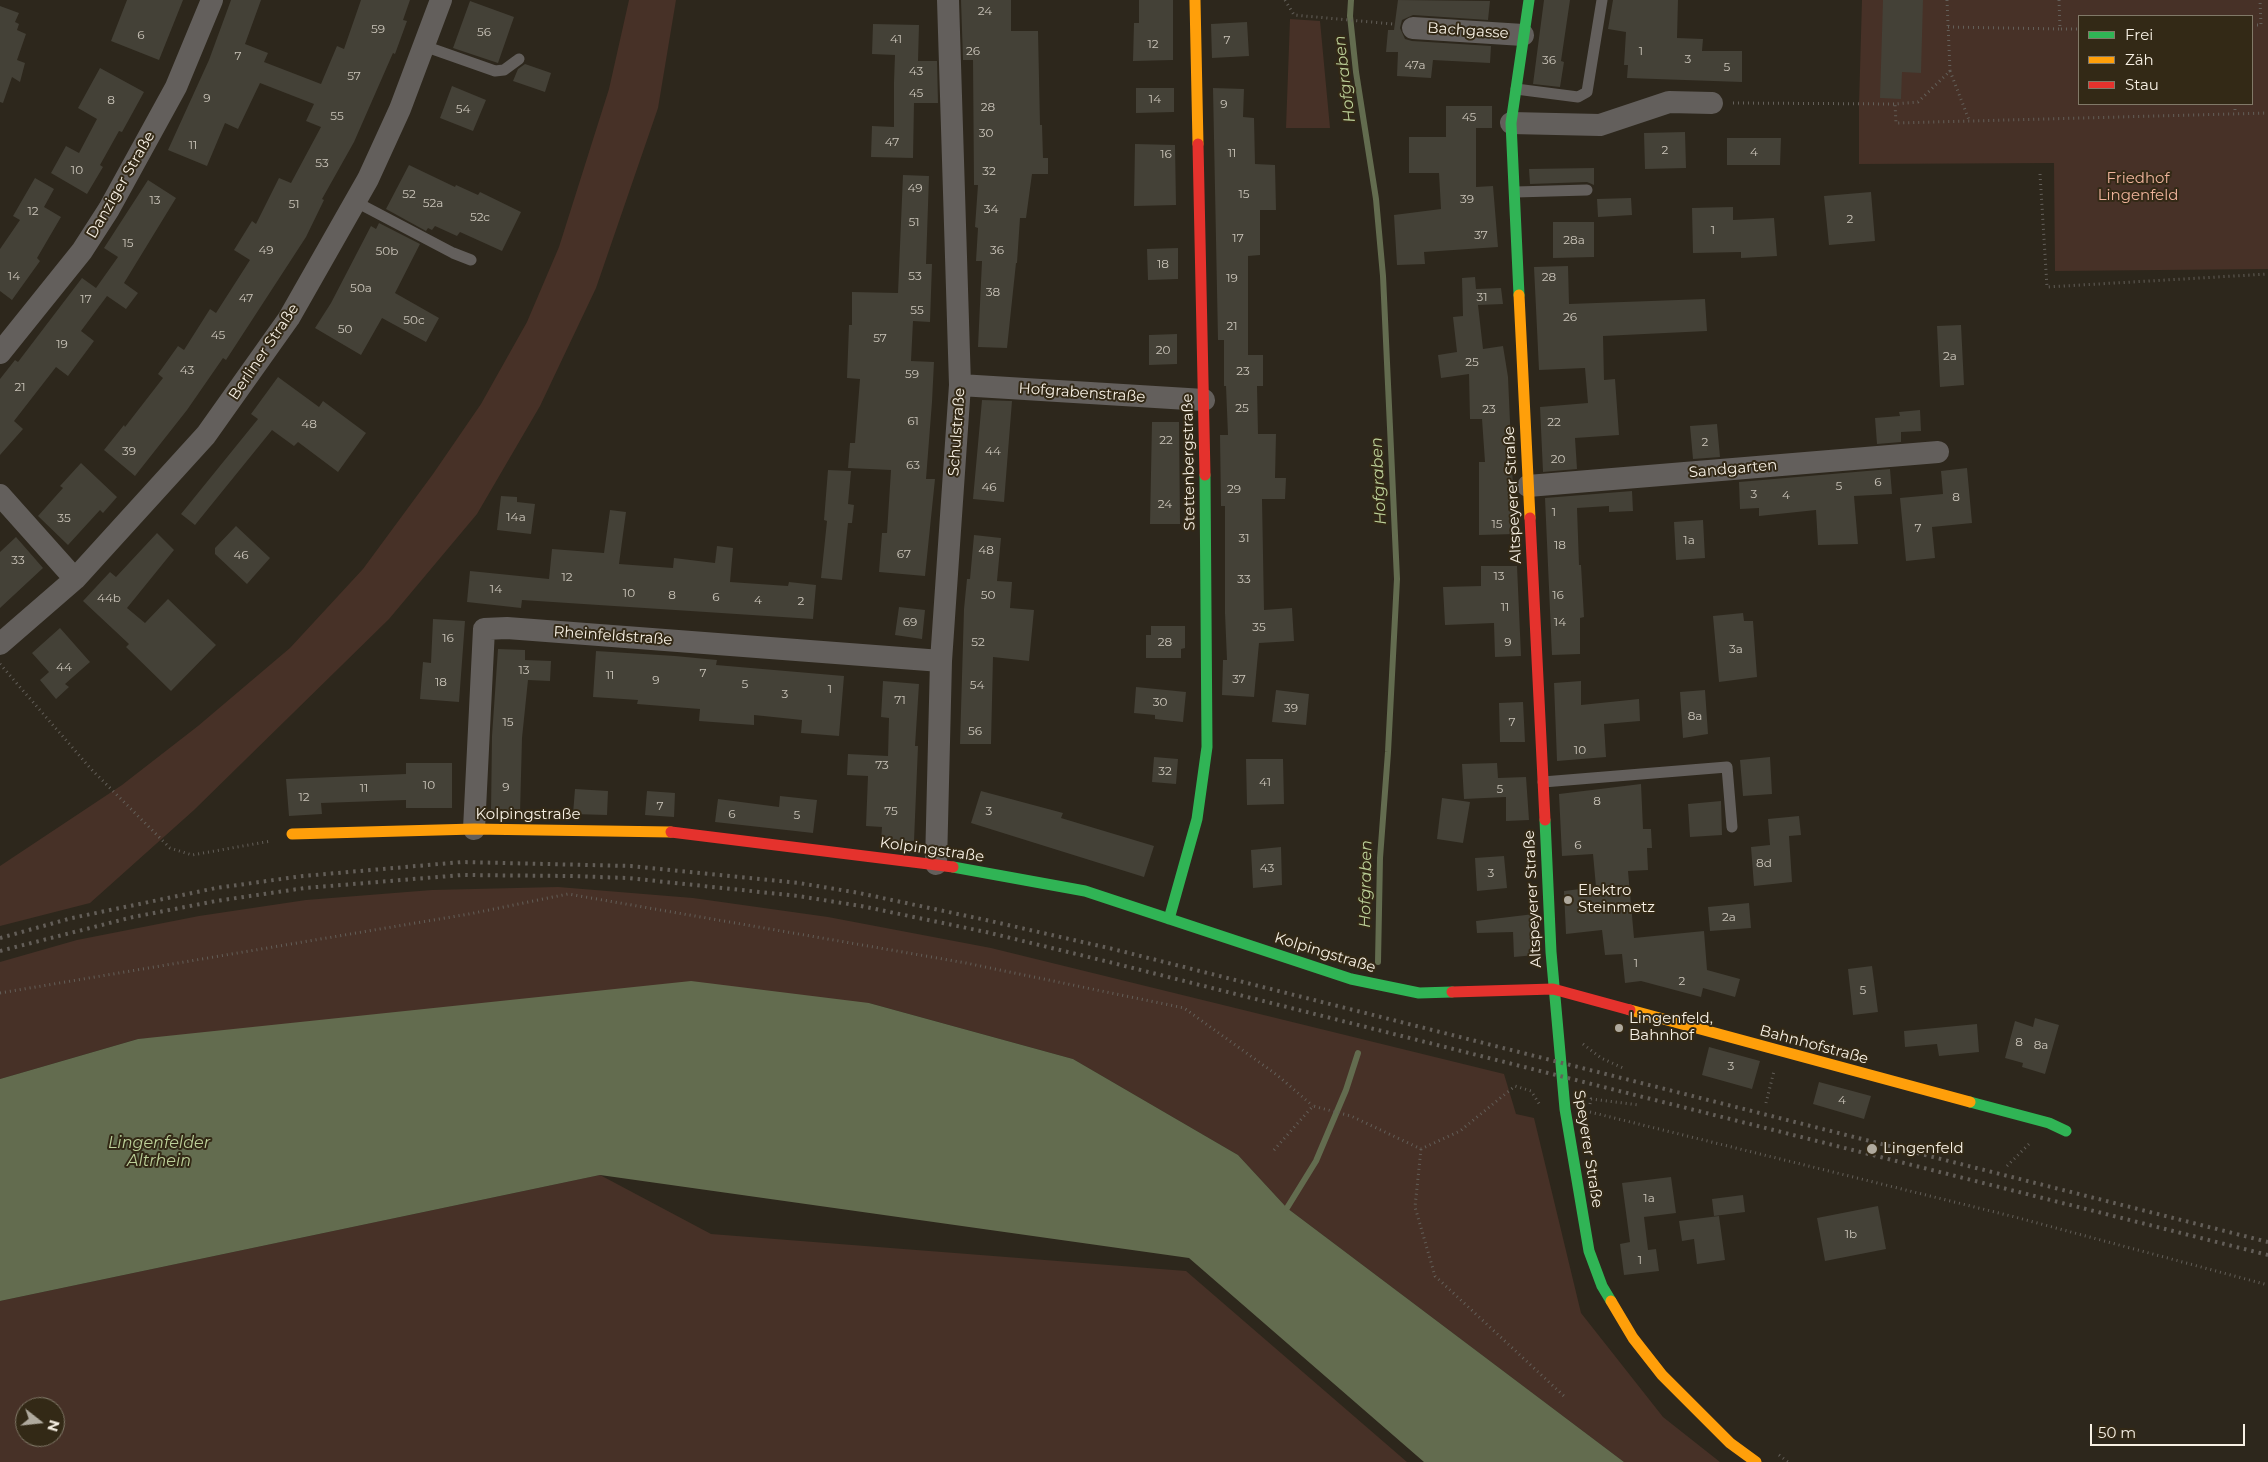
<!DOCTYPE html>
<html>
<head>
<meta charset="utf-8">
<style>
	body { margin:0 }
	#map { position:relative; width:2268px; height:1462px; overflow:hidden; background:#2d271c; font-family:Montserrat,sans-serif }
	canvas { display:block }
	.legend { position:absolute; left:2078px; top:15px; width:175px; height:90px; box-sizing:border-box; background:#332916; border:1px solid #817968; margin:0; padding:6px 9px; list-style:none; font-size:15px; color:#f7f0e4 }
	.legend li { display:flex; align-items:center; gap:10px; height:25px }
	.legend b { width:25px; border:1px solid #817968 }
	.north { position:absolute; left:15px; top:1397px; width:50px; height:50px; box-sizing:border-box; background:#332916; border:1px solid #817968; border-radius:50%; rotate:106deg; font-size:14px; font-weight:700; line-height:20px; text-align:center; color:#f7f0e4 }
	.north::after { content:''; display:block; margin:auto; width:18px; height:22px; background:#b0aa9e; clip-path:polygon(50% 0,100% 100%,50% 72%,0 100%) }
	.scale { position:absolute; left:2090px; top:1424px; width:155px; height:22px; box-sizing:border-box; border:2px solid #f7f0e4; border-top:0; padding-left:6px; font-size:15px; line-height:18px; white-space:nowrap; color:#f7f0e4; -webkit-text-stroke:4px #332916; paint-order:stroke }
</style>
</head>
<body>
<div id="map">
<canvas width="2268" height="1462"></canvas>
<ul class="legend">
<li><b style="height:6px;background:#30b455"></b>Frei</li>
<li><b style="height:6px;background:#ff9f0a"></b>Zäh</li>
<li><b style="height:6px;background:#e5322d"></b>Stau</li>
</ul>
<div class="north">N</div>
<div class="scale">50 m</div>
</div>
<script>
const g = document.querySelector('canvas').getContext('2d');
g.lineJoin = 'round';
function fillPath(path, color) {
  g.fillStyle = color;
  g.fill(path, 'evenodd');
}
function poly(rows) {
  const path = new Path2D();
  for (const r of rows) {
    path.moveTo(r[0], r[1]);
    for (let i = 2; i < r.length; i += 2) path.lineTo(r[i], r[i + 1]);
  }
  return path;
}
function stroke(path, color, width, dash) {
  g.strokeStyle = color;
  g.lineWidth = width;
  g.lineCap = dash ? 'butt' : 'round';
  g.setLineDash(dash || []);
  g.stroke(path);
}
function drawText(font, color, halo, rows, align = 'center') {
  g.font = font + ' Montserrat,sans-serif';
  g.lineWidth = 4;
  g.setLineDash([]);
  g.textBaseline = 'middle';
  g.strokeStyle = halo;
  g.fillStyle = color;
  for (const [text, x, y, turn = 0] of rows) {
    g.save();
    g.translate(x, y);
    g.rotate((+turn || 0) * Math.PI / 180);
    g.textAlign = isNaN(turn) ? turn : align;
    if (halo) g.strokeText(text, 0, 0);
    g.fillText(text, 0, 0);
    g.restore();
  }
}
fillPath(poly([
	[629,0,676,0,658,108,596,288,540,406,477,514,389,619,194,810,90,903,0,926,0,866,122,785,198,726,290,648,363,569,433,474,481,404,527,322,559,247,609,89],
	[1862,0,2268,0,2268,269,2055,271,2054,163,1859,164,1859,105],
	[2079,16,2252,16,2252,104,2079,104],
	[1290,19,1320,21,1330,128,1286,128],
	[558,887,693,898,828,917,991,948,1504,1074,1516,1114,1534,1118,1581,1313,1663,1417,1720,1462,1624,1462,1287,1208,1238,1155,1073,1059,869,1003,138,1039,0,1079,0,962,77,940,199,916,306,900,432,890],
	[600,1175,711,1234,1186,1271,1407,1462,0,1462,0,1301],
	[25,1407,55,1407,55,1437,25,1437]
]), '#473127');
fillPath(poly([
	[691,981,869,1003,1073,1059,1238,1155,1287,1208,1624,1462,1424,1462,1189,1258,600,1175,0,1301,0,1079,138,1039]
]), '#636c4f');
stroke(poly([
	[1351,0,1350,16,1356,72,1376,199,1383,276,1397,579,1388,752,1380,858,1378,962],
	[1287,1208,1316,1161,1346,1090,1358,1053]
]), '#636c4f', 6);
fillPath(poly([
	[127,0,183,0,159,60,111,41],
	[231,0,261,0,245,44,268,53,264,62,321,84,337,46,344,49,361,0,410,0,403,20,407,21,395,54,393,53,354,142,322,199,324,200,306,237,226,360,223,358,187,410,135,476,104,450,124,425,125,427,163,378,158,374,178,346,184,350,210,309,216,313,250,260,234,250,252,221,256,224,279,178,291,183,321,127,306,121,314,104,260,83,238,129,225,123,207,166,168,150,209,60],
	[961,0,1011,0,1011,31,1038,31,1040,125,1042,125,1043,158,1048,158,1048,174,1032,174,1026,218,1020,218,1017,263,1016,263,1007,348,978,347,982,261,976,261,978,228,975,227,978,185,974,185,973,60,963,60],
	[1139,0,1173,0,1173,60,1133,61,1134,23,1139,23],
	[1398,0,1490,1,1488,20,1413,15,1402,20,1400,28,1405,39,1412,41,1491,46,1490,63,1433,60,1431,78,1397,76,1398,52,1386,52,1388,30,1394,30],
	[1544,0,1570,0,1561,61,1564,62,1560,87,1533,84],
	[1613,0,1678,0,1677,38,1703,39,1702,51,1742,51,1742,82,1627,78,1628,65,1624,65,1626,32,1608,29],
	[1883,0,1923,0,1921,73,1902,72,1901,99,1880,98],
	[470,1,514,17,498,63,453,48],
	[0,6,19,13,15,22,19,24,17,30,26,34,17,60,25,63,20,82,12,77,3,103,0,102],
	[1247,22,1249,56,1212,58,1211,24],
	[873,24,919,25,918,61,937,61,938,103,914,103,913,158,871,157,872,126,894,127,894,82,895,55,872,54],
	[525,64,551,73,545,92,513,81,518,69],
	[100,68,144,92,122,132,119,131,100,165,103,167,87,194,51,173,66,146,79,153,97,119,78,108],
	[452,86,486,100,473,131,440,118],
	[1136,88,1174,88,1174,112,1136,113],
	[1213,88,1244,89,1243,117,1254,118,1255,164,1275,165,1276,210,1260,210,1260,255,1248,256,1248,355,1263,355,1263,386,1257,386,1258,434,1276,434,1275,478,1286,478,1285,499,1262,499,1264,610,1292,608,1294,641,1259,643,1254,697,1222,695,1223,660,1227,660,1225,613,1225,506,1221,506,1220,435,1228,435,1226,386,1224,386,1224,340,1218,340],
	[1446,106,1492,106,1492,128,1476,128,1476,187,1493,186,1498,247,1424,252,1425,264,1397,265,1394,215,1441,209,1439,173,1409,173,1409,137,1446,137],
	[1685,132,1686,168,1645,169,1644,133],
	[1727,138,1781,138,1780,165,1727,165],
	[1135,144,1175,145,1176,205,1134,206],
	[409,165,455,187,456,185,478,195,480,192,521,212,502,251,460,232,457,236,435,226,432,230,428,228,426,231,386,209],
	[1594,168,1594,185,1587,182,1530,184,1529,169],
	[903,175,929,176,926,264,932,264,930,322,913,321,911,361,934,362,932,402,926,479,935,479,925,576,879,572,882,533,887,533,891,470,848,468,850,443,855,443,860,379,847,378,849,325,852,325,852,292,898,293],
	[35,178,54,189,44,207,61,217,37,258,40,261,12,300,0,291,0,249,20,220,13,216],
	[148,180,176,198,124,283,138,293,126,309,107,296,81,331,94,341,68,376,56,367,14,421,23,429,0,455,0,379,15,360,18,362,82,278,96,288,118,257,104,248],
	[1871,192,1875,241,1829,245,1824,196],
	[1631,198,1632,215,1598,217,1597,199],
	[1733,207,1733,220,1774,218,1777,256,1741,258,1741,252,1693,253,1692,208],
	[1553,222,1594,222,1594,257,1553,258],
	[379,223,420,244,395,293,439,318,426,342,382,318,361,355,315,328,331,303,371,226,376,229],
	[1178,248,1178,279,1148,280,1147,249],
	[1568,266,1569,304,1705,299,1707,331,1603,336,1604,380,1615,379,1619,435,1575,438,1577,469,1543,472,1540,407,1588,403,1585,368,1539,370,1534,267],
	[1475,277,1476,289,1501,288,1503,304,1478,305,1483,349,1503,346,1508,377,1515,534,1479,535,1479,462,1485,462,1482,419,1470,419,1469,374,1441,378,1438,355,1457,352,1453,317,1463,316,1462,278],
	[1961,325,1964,385,1940,387,1937,326],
	[1177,334,1177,364,1149,365,1149,335],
	[278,377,319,407,323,401,366,433,338,472,298,442,294,446,272,430,195,525,181,514,258,419,251,414],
	[982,400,1012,401,1004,502,973,499],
	[1920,410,1921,431,1901,432,1901,442,1877,444,1875,418,1900,416,1899,412],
	[1152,422,1179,422,1180,524,1150,524],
	[1717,424,1720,457,1693,459,1690,426],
	[81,463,117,497,103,513,100,510,68,545,38,516,63,488,60,486],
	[1967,468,1972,523,1932,527,1935,558,1906,561,1900,498,1943,494,1941,471],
	[1890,469,1892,494,1854,496,1858,544,1818,545,1816,510,1759,516,1759,508,1740,509,1739,482],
	[828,470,851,471,848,504,854,505,852,523,848,523,842,580,821,578,827,521,824,520],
	[1632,491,1633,511,1609,512,1609,506,1577,508,1579,565,1581,565,1584,617,1580,618,1580,654,1552,655,1545,498],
	[501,496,517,497,517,502,535,504,531,534,497,530],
	[610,510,626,512,619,564,673,568,674,558,715,563,717,546,733,548,730,582,788,586,789,582,816,585,813,619,522,600,521,608,467,602,470,571,549,579,552,549,604,553],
	[1703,520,1705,558,1676,560,1674,522],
	[236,526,270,558,247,584,215,554,215,548],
	[157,533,174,550,127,608,145,623,168,599,216,645,171,691,126,647,129,644,83,601,110,572,116,577],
	[974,535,1001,538,997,581,1012,582,1010,608,1034,610,1029,661,993,657,991,744,960,744,964,609,967,579,970,579],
	[16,537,43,568,0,608,0,552],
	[1481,566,1517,566,1521,656,1495,657,1494,623,1445,625,1443,587,1481,586],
	[899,607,925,610,922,639,895,635],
	[1743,613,1744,621,1753,621,1757,677,1719,682,1713,616],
	[433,619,465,621,459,702,420,699,423,662,431,663],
	[1151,626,1185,626,1185,648,1181,649,1181,658,1146,658,1146,635,1151,635],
	[60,628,90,662,65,684,69,687,56,699,40,680,49,672,32,653],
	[498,649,525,650,525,660,551,661,550,681,528,680,522,738,520,814,491,813,492,736],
	[596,651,675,656,717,660,716,665,844,676,839,736,801,733,802,720,754,715,754,725,699,721,700,709,637,704,638,700,593,697],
	[883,681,919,684,915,746,918,746,914,841,881,840,882,827,866,826,868,776,847,775,848,754,888,756,889,718,881,717],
	[1581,681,1581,705,1639,699,1640,721,1604,724,1606,757,1557,761,1554,683],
	[1136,687,1186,692,1183,722,1155,719,1155,715,1134,713],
	[1276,690,1309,694,1306,725,1272,722],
	[1705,690,1708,734,1683,738,1680,692],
	[1523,702,1525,742,1500,742,1499,703],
	[1154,757,1178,759,1176,784,1152,782],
	[1770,757,1772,794,1743,796,1740,760],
	[1246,759,1283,759,1284,804,1247,805],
	[406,763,452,763,452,808,406,808,406,800,321,803,322,814,289,816,286,779,406,774],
	[1497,763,1498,778,1526,777,1529,820,1506,821,1506,797,1464,799,1462,764],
	[1641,784,1643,829,1651,829,1652,848,1647,848,1648,870,1628,871,1634,938,1704,931,1707,970,1740,979,1735,997,1703,988,1701,997,1641,981,1625,983,1622,954,1605,955,1602,930,1566,934,1564,891,1596,887,1593,854,1562,856,1559,794],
	[575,789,608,791,607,815,573,814],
	[647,791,675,793,674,817,645,815],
	[981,791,1063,813,1061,818,1154,846,1144,877,971,823],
	[780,796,817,800,813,833,715,822,718,799,779,807],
	[1442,798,1470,802,1463,843,1437,839],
	[1721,801,1722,835,1690,837,1688,804],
	[1799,816,1801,835,1789,836,1792,882,1754,886,1751,847,1770,845,1768,819],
	[1281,847,1282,885,1253,888,1251,850],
	[1504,856,1507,888,1477,891,1475,858],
	[1749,903,1751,928,1710,931,1708,907],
	[1534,914,1535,955,1514,957,1513,932,1477,933,1476,921],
	[1872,966,1878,1012,1853,1015,1848,969],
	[2035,1018,2059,1025,2045,1074,2022,1067,2023,1063,2005,1058,2015,1021,2033,1027],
	[1977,1024,1979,1052,1939,1056,1937,1044,1905,1047,1904,1031],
	[1709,1047,1760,1061,1752,1089,1702,1075],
	[1819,1082,1871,1096,1864,1119,1813,1104],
	[1671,1177,1676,1213,1644,1217,1648,1250,1656,1249,1659,1271,1624,1275,1620,1244,1630,1242,1622,1183],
	[1743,1195,1745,1212,1714,1216,1712,1199],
	[1878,1206,1886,1249,1825,1261,1817,1218],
	[1719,1216,1725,1260,1697,1264,1694,1239,1682,1241,1679,1221]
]), '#444137');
stroke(poly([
	[1285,0,1294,15,1393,24],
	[1947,0,1950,71,1918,102,1895,104,1896,123,2268,113],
	[2059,0,2060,29,2079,29],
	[2252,25,2261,25,2260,0],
	[1948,27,2060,29],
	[1950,71,1969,120],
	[1733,103,1895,104],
	[2235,104,2235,114],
	[2040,174,2047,287,2268,274],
	[0,664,91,769,170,848,192,855,271,841],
	[0,993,469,914,568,894,966,963,1184,1008,1277,1075,1313,1106],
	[1583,1044,1601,1058,1623,1068],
	[1766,1103,1774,1071],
	[1590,1104,1591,1099,1639,1105],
	[1590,1112,2015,1217,2268,1285],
	[1421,1149,1415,1207,1435,1276,1565,1397],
	[1274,1150,1313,1106,1351,1116,1421,1149,1460,1131,1515,1086,1531,1091,1540,1105],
	[2007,1166,2030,1143],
	[1779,1455,1788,1462]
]), '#635f59', 3, [1, 4]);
stroke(poly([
	[424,46,495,71,504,70,519,59],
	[1516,89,1578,97,1587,92,1602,0],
	[1515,192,1587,190],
	[356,202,453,253,471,260],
	[1543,782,1727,767,1732,827]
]), '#635f5c', 11);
stroke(poly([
	[1413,28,1523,35],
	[1511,123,1600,125,1669,102,1712,103],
	[0,353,82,251,109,209,176,87,212,0],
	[960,385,1204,400],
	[1528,486,1938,452],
	[0,495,75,579],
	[0,644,75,579,206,435,289,318,368,179,400,109,441,0],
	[474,829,484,629,507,628,941,661],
	[936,864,941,661,960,385,948,0]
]), '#635f5c', 22);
stroke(poly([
	[1519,295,1511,123,1529,0],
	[1545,820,1551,952,1565,1109,1589,1251,1602,1286,1611,1301],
	[953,867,1085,891,1351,979,1419,993,1452,992],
	[1169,919,1197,819,1207,747,1205,475],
	[1970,1102,2049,1123,2066,1131]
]), '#30b455', 11);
stroke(poly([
	[1195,0,1198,144],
	[1519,295,1530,518],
	[292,834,474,829,671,832],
	[1630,1010,1970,1102],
	[1611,1301,1633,1338,1662,1375,1730,1443,1756,1462]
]), '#ff9f0a', 11);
stroke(poly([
	[1198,144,1205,475],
	[1530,518,1545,820],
	[671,832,953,867],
	[1452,992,1553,989,1630,1010]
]), '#e5322d', 11);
stroke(poly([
	[0,938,72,918,216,888,303,876,462,862,631,866,799,883,859,893,986,920,1113,949,2268,1242],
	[0,951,133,917,216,901,305,888,462,875,570,876,628,878,798,896,861,906,986,932,1109,962,2268,1255]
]), '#635e58', 4, [2.5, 5]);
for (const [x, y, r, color] of [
	[1568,900,5,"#b0aa9e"],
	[1619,1028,5,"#b0aa9e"],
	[1872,1149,6,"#b0aa9e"]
]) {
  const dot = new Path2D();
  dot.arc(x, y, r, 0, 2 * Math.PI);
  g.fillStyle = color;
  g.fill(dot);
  stroke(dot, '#332916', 2);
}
drawText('12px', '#cac4b9', null, [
	["24",985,11],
	["59",378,29],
	["56",484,32],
	["6",141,35],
	["41",896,39],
	["7",1227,40],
	["12",1153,44],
	["26",973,51],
	["1",1641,51],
	["7",238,56],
	["3",1688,59],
	["36",1549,60],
	["47a",1415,65],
	["5",1727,67],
	["43",916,71],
	["57",354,76],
	["45",916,93],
	["9",207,98],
	["14",1155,99],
	["8",111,100],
	["9",1224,104],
	["28",988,107],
	["54",463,109],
	["55",337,116],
	["45",1469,117],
	["30",986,133],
	["47",892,142],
	["11",193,145],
	["2",1665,150],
	["4",1754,152],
	["11",1232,153],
	["16",1166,154],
	["53",322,163],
	["10",77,170],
	["32",989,171],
	["49",915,188],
	["52",409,194],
	["15",1244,194],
	["39",1467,199],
	["13",155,200],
	["52a",433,203],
	["51",294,204],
	["34",991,209],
	["12",33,211],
	["52c",480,217],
	["2",1850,219],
	["51",914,222],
	["1",1713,230],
	["37",1481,235],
	["17",1238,238],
	["28a",1574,240],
	["15",128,243],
	["49",266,250],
	["36",997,250],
	["50b",387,251],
	["18",1163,264],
	["14",14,276],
	["53",915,276],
	["28",1549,277],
	["19",1232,278],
	["50a",361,288],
	["38",993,292],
	["31",1482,297],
	["47",246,298],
	["17",86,299],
	["55",917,310],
	["26",1570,317],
	["50c",414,320],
	["21",1232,326],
	["50",345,329],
	["45",218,335],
	["57",880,338],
	["19",62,344],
	["20",1163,350],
	["2a",1950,356],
	["25",1472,362],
	["43",187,370],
	["23",1243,371],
	["59",912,374],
	["21",20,387],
	["25",1242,408],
	["23",1489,409],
	["61",913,421],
	["22",1554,422],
	["48",309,424],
	["22",1166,440],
	["2",1705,442],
	["39",129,451],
	["44",993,451],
	["20",1558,459],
	["63",913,465],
	["6",1878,482],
	["5",1839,486],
	["46",989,487],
	["29",1234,489],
	["3",1754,494],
	["4",1786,495],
	["8",1956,497],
	["24",1165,504],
	["1",1554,512],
	["14a",516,517],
	["35",64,518],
	["15",1497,524],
	["7",1918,528],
	["31",1244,538],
	["1a",1689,540],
	["18",1560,545],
	["48",986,550],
	["67",904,554],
	["46",241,555],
	["33",18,560],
	["13",1499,576],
	["12",567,577],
	["33",1244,579],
	["14",496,589],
	["10",629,593],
	["8",672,595],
	["50",988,595],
	["16",1558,595],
	["6",716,597],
	["44b",109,598],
	["4",758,600],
	["2",801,601],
	["11",1505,607],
	["69",910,622],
	["14",1560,622],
	["35",1259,627],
	["16",448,638],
	["52",978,642],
	["28",1165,642],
	["9",1508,642],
	["3a",1736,649],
	["44",64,667],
	["13",524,670],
	["7",703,673],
	["11",610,675],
	["37",1239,679],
	["9",656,680],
	["18",441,682],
	["5",745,684],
	["54",977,685],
	["1",830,689],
	["3",785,694],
	["71",900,700],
	["30",1160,702],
	["39",1291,708],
	["8a",1695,716],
	["15",508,722],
	["7",1512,722],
	["56",975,731],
	["10",1580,750],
	["73",882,765],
	["32",1165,771],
	["41",1265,782],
	["10",429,785],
	["9",506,787],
	["11",364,788],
	["5",1500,789],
	["12",304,797],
	["8",1597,801],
	["7",660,806],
	["75",891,811],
	["3",989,811],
	["6",732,814],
	["5",797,815],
	["6",1578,845],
	["8d",1764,863],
	["43",1267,868],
	["3",1491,873],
	["2a",1729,917],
	["1",1636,963],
	["2",1682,981],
	["5",1863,990],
	["8",2019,1042],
	["8a",2041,1045],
	["3",1731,1066],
	["4",1842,1100],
	["1a",1649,1198],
	["1b",1851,1234],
	["1",1640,1260]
]);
drawText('15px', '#f7f0e4', '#332916', [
	["Bachgasse",1468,31,4],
	["Danziger Straße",121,185,-60],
	["Berliner Straße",264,352,-56],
	["Hofgrabenstraße",1082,393,4],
	["Schulstraße",957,432,-86],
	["Stettenbergstraße",1189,462,-91],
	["Sandgarten",1733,469,-5],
	["Altspeyerer Straße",1513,495,-93],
	["Rheinfeldstraße",613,636,4],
	["Kolpingstraße",528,815],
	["Kolpingstraße",932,850,8],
	["Altspeyerer Straße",1533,899,-93],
	["Kolpingstraße",1325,953,17],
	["Bahnhofstraße",1814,1045,15],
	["Speyerer Straße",1588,1149,81]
]);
drawText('15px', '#efb49b', '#332916', [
	["Friedhof",2138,179],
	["Lingenfeld",2138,196]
]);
drawText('15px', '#f7f0e4', '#332916', [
	["Elektro",1578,891],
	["Steinmetz",1578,908],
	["Lingenfeld,",1629,1019],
	["Bahnhof",1629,1036],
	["Lingenfeld",1883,1149]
], 'left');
drawText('italic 16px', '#bdd199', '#332916', [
	["Hofgraben",1345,79,-97],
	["Hofgraben",1379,481,-93],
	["Hofgraben",1366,884,-89],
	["Lingenfelder",159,1143],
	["Altrhein",159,1161]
]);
</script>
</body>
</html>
